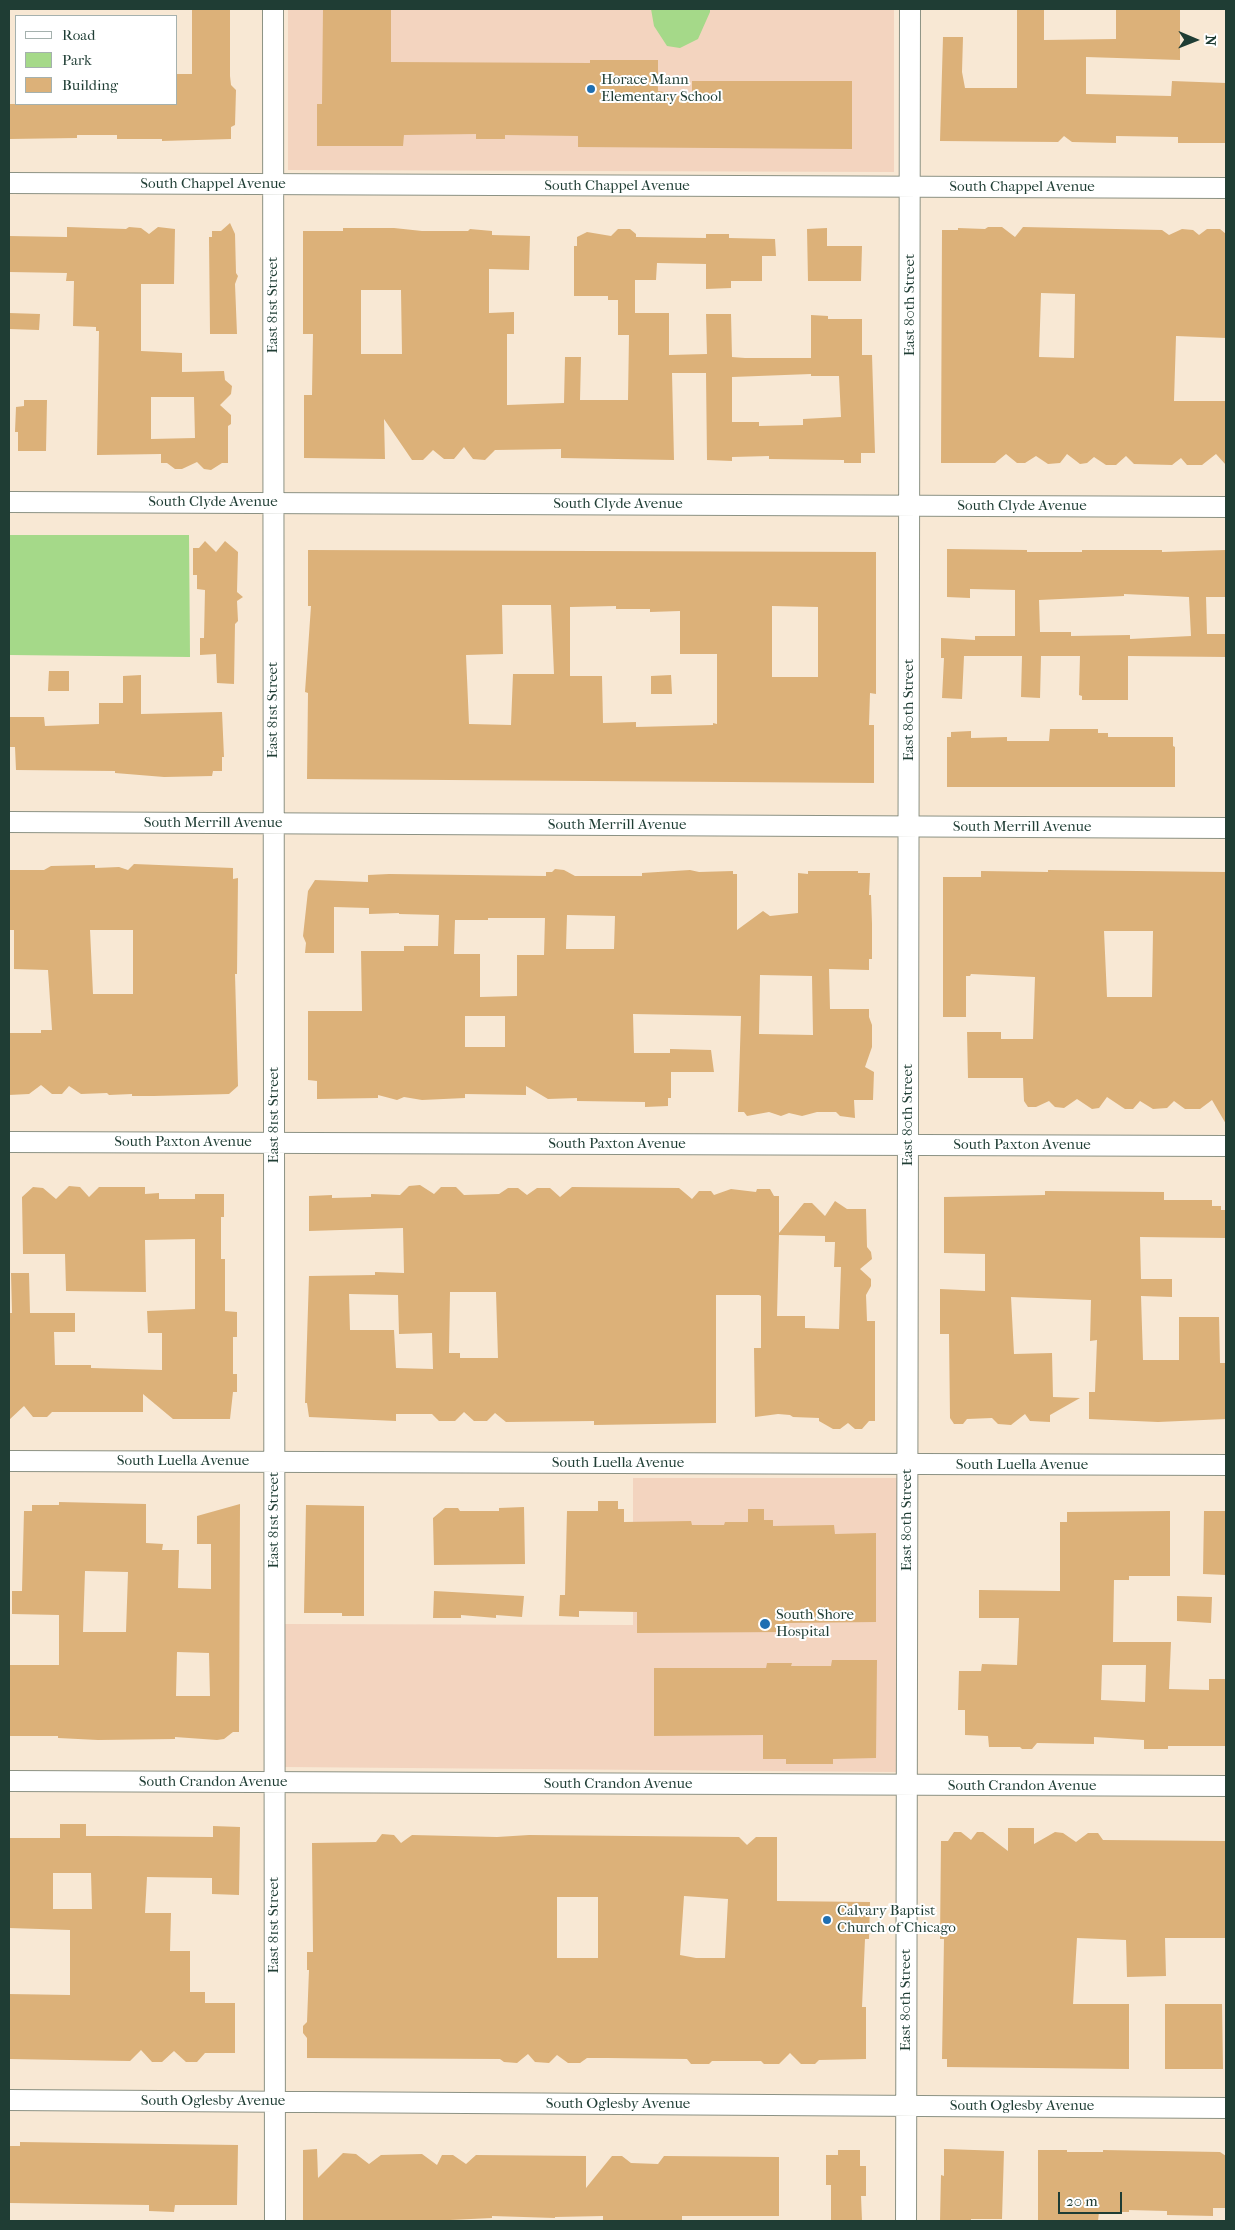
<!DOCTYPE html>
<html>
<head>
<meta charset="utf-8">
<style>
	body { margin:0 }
	#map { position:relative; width:1235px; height:2230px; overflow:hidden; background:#f8e8d4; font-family:"IM FELL French Canon",serif }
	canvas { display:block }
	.frame { position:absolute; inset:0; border:10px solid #1f3d34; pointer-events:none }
	.legend { position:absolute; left:15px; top:15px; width:162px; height:90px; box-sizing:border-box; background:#fff; border:1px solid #a5b1ae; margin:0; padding:6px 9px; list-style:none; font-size:15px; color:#1f3d34 }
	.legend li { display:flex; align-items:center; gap:10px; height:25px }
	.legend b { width:25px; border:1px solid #a5b1ae }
	.north { position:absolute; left:1170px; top:15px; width:50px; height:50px; -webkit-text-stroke:4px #fff; paint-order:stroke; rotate:91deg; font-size:14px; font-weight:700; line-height:20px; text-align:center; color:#1f3d34 }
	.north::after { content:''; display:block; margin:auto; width:18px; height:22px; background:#1f3d34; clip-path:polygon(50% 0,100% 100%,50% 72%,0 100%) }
	.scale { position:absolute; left:1058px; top:2192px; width:64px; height:22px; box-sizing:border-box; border:2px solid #1f3d34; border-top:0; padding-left:6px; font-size:15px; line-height:18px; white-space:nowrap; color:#1f3d34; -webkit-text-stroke:4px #fff; paint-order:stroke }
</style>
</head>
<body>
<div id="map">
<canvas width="1235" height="2230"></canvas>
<div class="frame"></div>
<ul class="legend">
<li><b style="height:6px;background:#fff"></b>Road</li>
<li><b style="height:14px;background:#a5d989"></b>Park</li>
<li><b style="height:14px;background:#dcb179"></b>Building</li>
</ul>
<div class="north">N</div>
<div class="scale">20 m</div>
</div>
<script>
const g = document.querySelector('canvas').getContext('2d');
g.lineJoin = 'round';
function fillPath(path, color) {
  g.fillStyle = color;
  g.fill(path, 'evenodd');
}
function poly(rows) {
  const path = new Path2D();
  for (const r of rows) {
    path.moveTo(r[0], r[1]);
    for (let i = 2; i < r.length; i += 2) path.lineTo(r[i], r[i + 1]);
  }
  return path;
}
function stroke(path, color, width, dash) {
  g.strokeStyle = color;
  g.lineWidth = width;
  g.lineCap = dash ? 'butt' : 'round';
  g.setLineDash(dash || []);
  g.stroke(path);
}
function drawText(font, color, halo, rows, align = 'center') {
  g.font = font + ' "IM FELL French Canon",serif';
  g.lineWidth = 4;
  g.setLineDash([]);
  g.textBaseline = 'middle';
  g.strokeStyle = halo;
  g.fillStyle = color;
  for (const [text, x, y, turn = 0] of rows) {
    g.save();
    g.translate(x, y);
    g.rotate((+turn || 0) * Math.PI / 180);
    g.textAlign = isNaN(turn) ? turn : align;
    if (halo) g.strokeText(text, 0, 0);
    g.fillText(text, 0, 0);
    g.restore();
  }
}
fillPath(poly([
	[288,9,894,9,894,172,288,170],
	[633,1478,897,1478,897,1772,284,1767,285,1624,633,1625]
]), '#f3d4bf');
fillPath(poly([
	[651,9,710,9,710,12,698,39,680,48,667,46,654,26],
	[9,535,189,535,190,657,9,655]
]), '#a5d989');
fillPath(poly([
	[192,9,230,9,230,76,231,85,236,90,235,125,231,127,231,139,162,141,162,139,117,139,117,135,77,135,77,138,9,139,9,104,176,104,176,74,192,74],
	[323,9,391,9,391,62,590,63,590,60,658,60,658,91,692,97,692,81,852,81,852,149,578,147,578,136,505,135,505,139,476,139,476,134,404,135,403,146,317,146,317,104,322,104],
	[1017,9,1044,9,1044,40,1116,39,1116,9,1180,9,1180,60,1086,57,1086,94,1171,96,1172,81,1226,83,1226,143,1178,143,1178,137,1116,136,1116,143,1072,142,1064,136,1058,142,940,141,943,37,963,37,962,72,965,88,1017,88],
	[230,223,235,234,236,273,238,276,235,284,237,334,210,334,209,237,212,237,212,231,221,231],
	[67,227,126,229,129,227,141,228,149,234,158,227,175,229,174,284,141,284,141,351,182,353,182,372,224,371,225,380,232,386,231,394,220,405,231,415,231,424,228,426,228,463,222,463,211,470,204,469,197,462,182,469,175,469,167,463,161,463,161,454,97,455,99,331,96,331,96,327,73,326,74,281,66,281,67,273,9,272,9,236,67,237],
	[151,397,194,397,195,438,151,439],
	[988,227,1002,227,1015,237,1023,227,1162,230,1169,235,1182,229,1193,230,1199,235,1207,229,1220,229,1226,234,1226,338,1176,336,1174,401,1226,401,1226,465,1216,454,1202,465,1187,465,1181,458,1172,465,1134,464,1126,456,1116,465,1106,465,1094,457,1087,463,1080,464,1067,454,1060,463,1048,464,1036,456,1025,463,1017,463,1006,454,995,463,941,463,942,230,958,230,958,228,985,229],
	[1041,293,1075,294,1074,358,1039,357],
	[343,228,394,228,422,231,468,231,470,229,492,231,492,235,530,236,529,270,489,269,489,313,514,312,514,334,507,334,507,405,564,403,565,357,581,357,580,400,628,400,629,335,618,335,618,300,608,300,608,296,574,296,574,246,577,246,577,237,587,232,611,236,618,229,630,229,636,234,636,237,706,238,706,234,729,234,729,238,775,239,776,256,762,256,762,281,731,281,731,288,706,289,706,264,657,263,656,280,635,280,635,313,669,313,669,355,707,354,706,314,731,314,732,357,745,358,811,358,811,315,828,316,828,319,862,319,862,355,872,355,875,453,861,453,861,463,844,463,844,460,769,459,769,456,732,457,732,461,707,460,706,373,672,373,674,460,561,458,561,449,495,450,485,460,473,459,464,447,454,459,444,459,433,450,423,460,412,460,384,419,385,459,304,458,304,395,312,395,313,334,303,334,303,231,343,231],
	[361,290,401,290,402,354,361,354],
	[811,374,811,376,839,376,841,417,803,419,803,425,759,426,759,422,732,422,732,377],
	[827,228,827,246,862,246,861,281,808,281,807,229],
	[9,313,40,314,39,330,9,329],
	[24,400,47,400,46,451,18,451,18,432,15,432,16,407,24,406],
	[205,541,216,552,225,541,238,552,237,592,243,597,237,601,238,621,235,624,234,684,217,683,216,654,200,655,200,638,204,638,205,590,197,589,197,575,193,575,193,548,199,548],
	[947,549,1027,550,1027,552,1082,552,1082,550,1162,550,1162,552,1226,550,1226,597,1206,597,1207,634,1226,634,1226,657,1128,656,1128,700,1082,700,1082,696,1079,695,1080,656,1041,656,1040,698,1021,697,1022,656,964,656,962,699,942,698,944,658,941,658,941,638,975,640,975,636,1015,636,1015,590,970,589,970,598,947,597],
	[1124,594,1189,597,1191,636,1130,639,1130,635,1071,636,1071,632,1040,632,1039,600,1124,596],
	[308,550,876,552,876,694,870,693,869,725,874,725,874,783,307,779,308,693,305,692,311,606,308,606],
	[502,605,551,605,554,674,513,674,511,725,469,724,466,655,503,654],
	[616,606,616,609,650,609,650,612,680,611,680,654,717,654,717,724,713,723,713,725,636,727,636,722,603,723,602,676,570,676,570,607],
	[772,606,818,607,818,677,772,677],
	[49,671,69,671,69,691,48,691],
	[141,675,141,714,222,712,224,757,222,757,222,771,213,771,212,776,164,777,115,773,115,771,16,770,15,747,10,747,10,717,44,717,45,726,99,724,99,703,123,703,123,676],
	[671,675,672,694,651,694,651,676],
	[1050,729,1098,729,1098,733,1108,733,1108,737,1173,737,1173,746,1175,747,1175,787,947,787,947,737,951,737,951,732,971,731,971,738,1007,737,1007,741,1049,741],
	[134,864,233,868,233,879,238,878,237,974,235,974,238,1086,229,1094,154,1096,132,1096,132,1094,109,1095,107,1093,81,1094,69,1086,62,1094,52,1094,41,1085,29,1094,9,1095,9,1033,41,1033,41,1030,52,1030,48,970,14,969,14,930,9,930,9,870,44,870,51,866,95,865,95,868,119,867,128,870],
	[90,930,133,930,133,994,93,994],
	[555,869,564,870,575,876,642,876,642,873,690,870,699,872,733,871,733,874,737,874,737,930,763,911,770,916,798,913,798,873,808,874,808,871,858,871,858,873,870,873,869,895,871,895,872,924,872,959,869,959,869,970,829,969,830,1009,869,1009,869,1017,872,1025,872,1047,865,1067,874,1072,873,1100,854,1100,855,1118,840,1116,836,1112,817,1112,802,1116,789,1113,781,1116,769,1112,747,1116,744,1112,738,1112,741,1016,633,1014,634,1053,670,1053,670,1049,711,1050,714,1072,671,1072,671,1098,668,1098,668,1106,645,1107,645,1102,577,1101,577,1098,548,1099,526,1086,526,1095,465,1094,465,1098,422,1100,404,1097,397,1100,378,1095,378,1098,317,1099,317,1081,308,1080,308,1011,362,1011,361,951,404,951,404,946,438,946,439,915,399,914,399,913,369,914,369,908,334,907,334,953,305,953,306,943,303,936,308,891,315,880,368,882,368,875,389,874,546,876,546,872,552,872],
	[567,915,615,916,614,949,566,949],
	[488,918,545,918,544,955,517,955,517,996,480,997,480,954,454,954,455,920,488,920],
	[760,975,812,976,813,1035,759,1034],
	[465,1016,505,1016,505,1047,465,1047],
	[1048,870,1226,872,1226,1124,1212,1100,1200,1109,1185,1109,1174,1101,1167,1108,1153,1109,1140,1101,1133,1109,1125,1109,1107,1097,1099,1108,1092,1109,1077,1099,1064,1108,1055,1107,1049,1101,1036,1107,1028,1107,1024,1101,1023,1078,968,1078,967,1032,1001,1032,1001,1039,1033,1039,1035,977,971,974,970,976,966,976,966,1017,943,1017,943,877,981,877,981,871,1048,872],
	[1104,931,1153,931,1152,997,1107,997],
	[420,1185,434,1194,441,1187,456,1187,464,1195,499,1194,508,1188,518,1188,527,1195,537,1188,550,1188,560,1197,572,1187,679,1188,692,1199,699,1191,711,1191,714,1195,731,1189,756,1192,757,1189,770,1189,774,1196,779,1196,779,1233,804,1203,812,1203,825,1216,835,1201,847,1209,866,1209,867,1247,871,1252,872,1259,860,1269,871,1279,871,1286,866,1295,867,1321,875,1321,875,1421,869,1421,862,1429,855,1429,848,1423,840,1429,833,1429,819,1421,819,1418,793,1417,790,1415,778,1414,755,1417,754,1348,761,1348,761,1296,759,1295,716,1295,716,1423,594,1425,594,1421,506,1422,495,1413,487,1421,474,1421,464,1412,455,1421,439,1421,432,1414,396,1414,396,1421,309,1417,307,1403,305,1403,309,1276,375,1275,375,1272,404,1273,403,1228,309,1231,309,1196,332,1195,332,1198,371,1197,371,1194,400,1195,409,1186],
	[779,1235,825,1236,825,1242,835,1242,834,1267,841,1267,839,1329,805,1328,805,1316,777,1316],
	[450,1292,496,1292,498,1358,460,1358,460,1353,449,1353],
	[349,1294,398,1295,399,1334,432,1333,433,1369,396,1368,394,1330,350,1330],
	[69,1186,80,1187,89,1197,99,1187,145,1187,145,1194,159,1193,159,1199,195,1199,195,1194,224,1194,224,1217,221,1217,221,1259,225,1259,225,1311,237,1312,237,1337,233,1337,233,1374,237,1374,237,1392,233,1392,230,1419,173,1419,143,1394,143,1412,52,1412,47,1417,33,1417,24,1406,9,1420,9,1313,12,1313,11,1273,29,1273,30,1313,75,1313,75,1332,54,1332,55,1365,91,1365,91,1368,162,1370,162,1333,148,1333,147,1311,195,1309,195,1239,145,1240,146,1292,66,1291,65,1254,23,1254,22,1197,33,1187,43,1188,56,1199],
	[1045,1191,1164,1192,1164,1200,1212,1200,1212,1206,1221,1206,1221,1210,1226,1210,1226,1238,1140,1237,1141,1279,1172,1279,1172,1297,1141,1296,1143,1360,1179,1360,1179,1317,1219,1317,1220,1363,1226,1363,1226,1419,1158,1422,1089,1419,1089,1392,1095,1392,1097,1340,1090,1341,1091,1300,1011,1297,1014,1354,1052,1353,1053,1397,1080,1398,1050,1415,1050,1422,1030,1421,1025,1414,1011,1425,998,1424,992,1418,967,1419,963,1424,954,1424,950,1418,949,1334,940,1334,940,1289,985,1291,985,1254,944,1253,944,1197,1045,1195],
	[598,1501,618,1501,618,1509,624,1509,624,1522,691,1521,692,1525,724,1525,725,1522,748,1522,748,1509,764,1509,764,1520,773,1520,773,1526,834,1525,835,1534,876,1533,876,1622,785,1623,784,1632,637,1633,637,1612,579,1611,579,1617,559,1616,560,1595,565,1595,567,1511,598,1511],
	[59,1502,146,1504,146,1543,163,1544,162,1550,179,1550,178,1588,211,1589,211,1544,197,1544,197,1516,240,1504,239,1732,233,1732,224,1739,217,1740,175,1737,175,1739,98,1740,58,1738,58,1736,9,1736,9,1665,59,1665,59,1615,12,1614,12,1591,22,1591,24,1511,32,1511,32,1505,59,1505],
	[85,1571,128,1572,126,1632,83,1632],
	[177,1652,209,1653,210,1696,176,1696],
	[306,1505,364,1506,364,1616,342,1616,342,1613,304,1613],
	[524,1507,525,1564,434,1565,433,1518,445,1508,458,1508,460,1511,499,1511,499,1508],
	[1170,1511,1170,1576,1129,1576,1129,1580,1114,1580,1113,1642,1171,1642,1169,1689,1209,1690,1209,1679,1226,1679,1226,1746,1168,1746,1168,1749,1144,1749,1144,1740,1094,1737,1094,1744,1037,1743,1032,1749,1022,1749,1020,1747,989,1747,988,1736,965,1735,965,1710,958,1710,959,1671,981,1671,982,1664,1017,1665,1019,1618,979,1618,979,1590,1060,1591,1060,1522,1067,1522,1067,1512],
	[1102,1665,1146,1665,1145,1702,1101,1700],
	[1204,1511,1226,1511,1226,1575,1203,1574],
	[434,1591,524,1596,522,1617,496,1615,496,1618,461,1615,461,1618,433,1618],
	[1177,1596,1212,1597,1211,1623,1177,1621],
	[832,1660,877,1660,876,1758,833,1759,833,1764,786,1764,786,1759,763,1759,763,1735,654,1736,654,1668,766,1668,767,1663,792,1663,791,1666,831,1666],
	[60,1824,86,1824,86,1836,116,1836,213,1837,213,1826,240,1827,239,1895,212,1894,212,1878,147,1877,145,1913,171,1913,170,1951,190,1951,190,1992,205,1992,205,2003,235,2003,235,2053,205,2053,197,2062,186,2062,174,2051,162,2062,152,2062,141,2050,130,2061,9,2059,9,1994,70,1995,70,1930,9,1928,9,1838,60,1838],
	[53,1873,91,1873,92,1909,53,1909],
	[1008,1828,1034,1828,1034,1844,1055,1832,1063,1833,1076,1842,1088,1833,1098,1833,1103,1840,1226,1841,1226,1938,1165,1938,1166,1976,1127,1977,1126,1940,1077,1938,1073,2004,1129,2004,1129,2069,947,2067,947,2059,942,2059,944,1939,940,1939,941,1841,948,1841,954,1832,961,1832,971,1840,977,1832,983,1832,1008,1851],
	[382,1834,394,1835,401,1843,412,1835,497,1837,529,1835,739,1837,747,1845,756,1837,777,1837,777,1901,870,1902,869,1939,865,1939,862,2007,866,2007,866,2059,819,2060,815,2064,801,2064,790,2053,779,2064,764,2064,761,2061,712,2061,709,2064,691,2064,687,2059,608,2058,587,2058,580,2063,568,2063,557,2055,549,2063,535,2062,528,2054,517,2063,504,2062,500,2059,307,2058,307,2038,303,2033,303,2026,307,2022,309,1970,307,1970,307,1952,313,1952,312,1843,376,1842],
	[684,1896,728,1899,725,1958,696,1958,680,1955],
	[557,1897,598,1897,598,1958,557,1958],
	[1165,2004,1222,2004,1223,2069,1165,2069],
	[20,2142,238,2145,237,2205,175,2205,174,2212,149,2211,149,2205,9,2203,9,2146,20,2146],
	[317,2149,318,2178,343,2153,356,2154,369,2164,381,2155,422,2154,437,2165,442,2155,453,2155,466,2164,476,2155,586,2156,586,2188,612,2156,622,2156,631,2163,658,2164,664,2156,779,2157,779,2216,682,2216,682,2221,603,2221,603,2216,555,2217,555,2218,492,2216,492,2218,429,2221,303,2221,303,2150],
	[944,2149,1004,2151,1002,2219,971,2219,971,2221,940,2221,941,2175,944,2176],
	[838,2150,860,2150,860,2166,866,2166,866,2196,861,2196,862,2221,831,2221,831,2185,826,2185,826,2155,838,2155],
	[1038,2150,1067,2150,1067,2152,1103,2152,1103,2150,1220,2152,1226,2156,1226,2208,1213,2208,1213,2216,1167,2215,1167,2211,1129,2210,1129,2212,1099,2212,1098,2221,1038,2221]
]), '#dcb179');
const street = poly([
	[273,9,275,2221],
	[9,183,1226,188],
	[9,502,1226,507],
	[9,822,1226,828],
	[9,1142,1226,1146],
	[9,1461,1226,1465],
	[9,1781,1226,1786],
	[9,2100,1226,2108],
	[906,2221,910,9]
]);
stroke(street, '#8c9284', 22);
stroke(street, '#fff', 20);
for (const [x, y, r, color] of [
	[591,89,5,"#1f6fb2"],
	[765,1624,6,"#1f6fb2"],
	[827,1920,5,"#1f6fb2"]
]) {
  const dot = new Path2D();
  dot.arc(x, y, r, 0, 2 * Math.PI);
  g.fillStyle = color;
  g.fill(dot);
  stroke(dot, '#fff', 2);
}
drawText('15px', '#1f3d34', '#fff', [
	["Horace Mann",601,80],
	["Elementary School",601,97],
	["South Shore",776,1615],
	["Hospital",776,1632],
	["Calvary Baptist",837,1911],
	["Church of Chicago",837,1928]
], 'left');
drawText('15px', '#1f3d34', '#fff', [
	["South Chappel Avenue",213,184],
	["South Chappel Avenue",617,186],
	["South Chappel Avenue",1022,187],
	["East 81st Street",273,305,-90],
	["East 80th Street",910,305,-90],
	["South Clyde Avenue",213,502],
	["South Clyde Avenue",618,504],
	["South Clyde Avenue",1022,506],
	["East 81st Street",273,710,-90],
	["East 80th Street",909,710,-90],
	["South Merrill Avenue",213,823],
	["South Merrill Avenue",617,825],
	["South Merrill Avenue",1022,827],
	["East 81st Street",274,1115,-90],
	["East 80th Street",908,1115,-90],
	["South Paxton Avenue",183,1142],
	["South Paxton Avenue",617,1144],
	["South Paxton Avenue",1022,1145],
	["South Luella Avenue",183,1461],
	["South Luella Avenue",618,1463],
	["South Luella Avenue",1022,1465],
	["East 81st Street",274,1520,-90],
	["East 80th Street",907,1520,-90],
	["South Crandon Avenue",213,1782],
	["South Crandon Avenue",618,1784],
	["South Crandon Avenue",1022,1786],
	["East 81st Street",274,1925,-90],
	["East 80th Street",906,2000,-90],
	["South Oglesby Avenue",213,2101],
	["South Oglesby Avenue",618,2104],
	["South Oglesby Avenue",1022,2106]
]);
</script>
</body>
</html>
